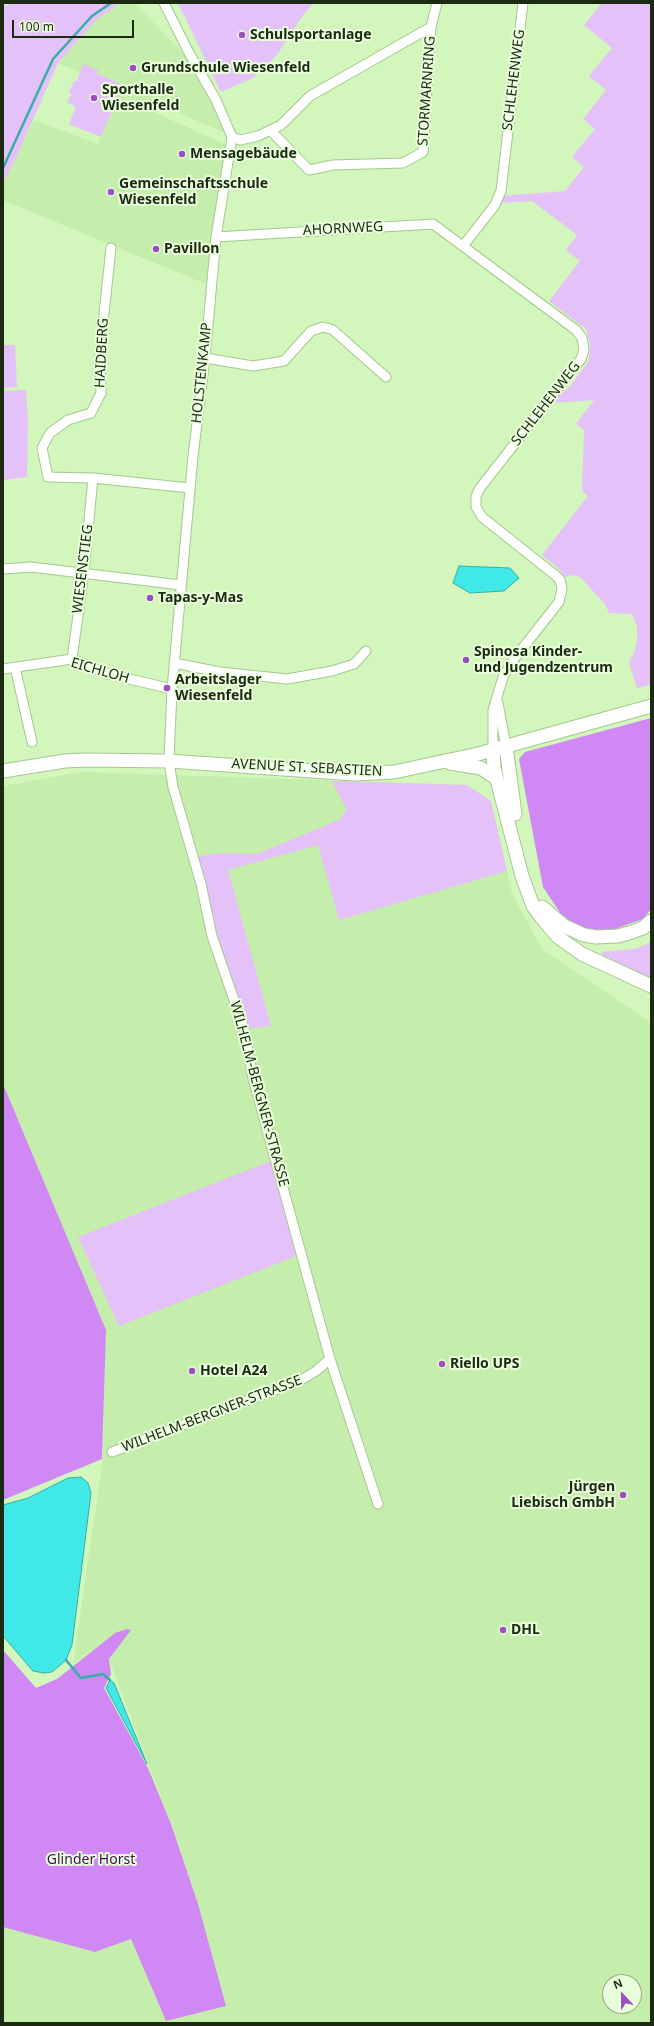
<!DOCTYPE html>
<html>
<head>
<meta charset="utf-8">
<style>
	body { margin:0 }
	#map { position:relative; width:654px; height:2026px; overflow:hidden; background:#d2f6bb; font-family:"Noto Sans",sans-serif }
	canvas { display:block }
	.frame { position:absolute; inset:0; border:4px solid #1c2913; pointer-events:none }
	.north { position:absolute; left:602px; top:1974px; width:40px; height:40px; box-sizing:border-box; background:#e9fedb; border:1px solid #97a98b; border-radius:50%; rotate:338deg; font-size:11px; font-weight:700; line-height:16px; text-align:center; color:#1c2913 }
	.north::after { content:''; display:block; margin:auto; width:14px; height:18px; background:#9d4fc1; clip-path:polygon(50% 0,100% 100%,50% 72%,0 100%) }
	.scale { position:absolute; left:12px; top:20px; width:122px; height:18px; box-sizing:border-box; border:2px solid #1c2913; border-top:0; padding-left:5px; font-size:12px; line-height:14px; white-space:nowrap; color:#1c2913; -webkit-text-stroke:3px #e9fedb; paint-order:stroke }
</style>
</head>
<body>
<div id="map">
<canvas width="654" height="2026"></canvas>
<div class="frame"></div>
<div class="north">N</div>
<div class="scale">100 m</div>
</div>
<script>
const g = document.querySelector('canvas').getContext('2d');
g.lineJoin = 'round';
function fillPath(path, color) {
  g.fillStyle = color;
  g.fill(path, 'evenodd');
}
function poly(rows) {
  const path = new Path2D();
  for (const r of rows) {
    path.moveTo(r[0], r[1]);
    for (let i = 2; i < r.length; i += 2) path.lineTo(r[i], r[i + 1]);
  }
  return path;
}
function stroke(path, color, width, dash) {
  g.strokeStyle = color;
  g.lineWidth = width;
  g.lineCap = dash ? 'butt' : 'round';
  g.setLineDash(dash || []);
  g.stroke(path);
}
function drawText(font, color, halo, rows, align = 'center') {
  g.font = font + ' "Noto Sans",sans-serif';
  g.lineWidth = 4;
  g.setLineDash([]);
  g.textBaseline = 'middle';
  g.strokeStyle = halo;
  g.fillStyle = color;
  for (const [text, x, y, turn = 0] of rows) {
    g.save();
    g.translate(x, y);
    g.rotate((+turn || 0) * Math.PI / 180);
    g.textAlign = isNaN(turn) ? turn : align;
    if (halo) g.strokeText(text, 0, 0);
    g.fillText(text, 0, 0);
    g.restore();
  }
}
fillPath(poly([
	[120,3,134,3,192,62,228,134,158,104,154,112,226,145,206,284,3,200,3,183,34,120,98,144,121,89,58,63,96,20],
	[82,772,467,785,491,801,512,894,542,949,647,1020,651,1025,651,2023,3,2023,3,1927,95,1952,131,1939,166,2021,198,1904,171,1824,109,1659,115,1633,73,1664,103,1459,106,1330,3,1084,3,786],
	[610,1982,634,1982,634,2006,610,2006]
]), '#c5edab');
fillPath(poly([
	[11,3,120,3,96,20,58,63,16,158,3,183,3,7],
	[178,3,314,3,303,15,277,55,253,78,221,92],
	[602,3,651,3,651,685,637,688,629,663,635,650,637,640,637,627,632,614,609,613,605,604,580,577,571,575,564,577,559,569,542,555,588,496,582,491,584,430,576,424,594,400,553,403,563,390,567,390,589,361,590,344,586,329,549,301,580,261,566,250,577,235,532,201,500,203,502,196,565,191,584,167,572,157,595,129,583,119,606,90,589,76,612,48,584,25],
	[83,64,99,70,96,73,123,85,101,137,69,124,76,107,67,102,72,94,69,92,74,81,77,81],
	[3,345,15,345,17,387,3,388],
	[26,390,28,422,27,477,3,480,3,391],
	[332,781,467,785,491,801,507,871,339,920,318,845,228,870,271,1026,244,1029,193,857,220,853,257,854,339,820,347,810],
	[651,942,651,979,603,955,601,952,635,949],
	[276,1159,301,1254,119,1326,78,1237]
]), '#e5c1f9');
fillPath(poly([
	[651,718,651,909,643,919,612,930,584,931,561,914,543,887,519,759,525,752],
	[3,1084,106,1330,102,1459,3,1500],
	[127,1629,131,1630,109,1659,111,1674,104,1688,148,1768,171,1824,198,1904,226,2006,166,2021,131,1939,95,1952,3,1927,3,1650,36,1688,57,1679,115,1633]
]), '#cf88f4');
const water = poly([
	[459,566,510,568,519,578,504,591,470,593,453,583,459,566],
	[81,1477,88,1483,91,1493,72,1645,66,1660,52,1672,44,1673,33,1671,3,1636,3,1505,28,1498,68,1478,81,1477],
	[110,1680,114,1683,147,1764,106,1688,110,1680]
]);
fillPath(water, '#40e9e7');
stroke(water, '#35afa7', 1);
stroke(poly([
	[3,168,53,59,92,16,111,3],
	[66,1660,81,1678,103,1674,110,1680]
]), '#35afa7', 2.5);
const street = poly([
	[164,3,188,51,216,100,232,137,216,237,205,358,193,456,172,689,169,761,173,787,201,884,212,936,244,1029,253,1078,330,1359,378,1504],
	[271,131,309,170,333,165,403,163,423,152,431,27],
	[232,137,240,140,258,136,281,125,310,96,431,27,437,3],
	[216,237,433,224,576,330,582,338,584,350,581,359,480,488,476,496,476,507,482,517,555,575,560,580,562,589,559,602,514,659,503,677,493,710,493,750],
	[463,246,495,205,501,191,523,3],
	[111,248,100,351,101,393,91,413,68,420,50,433,42,448,48,477,93,478,190,488],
	[205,358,253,366,284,361,311,331,323,327,333,330,386,377],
	[3,569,31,567,181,585],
	[72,659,84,572,93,478],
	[174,663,220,672,287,679,332,671,354,664,366,651],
	[15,667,32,742],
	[3,669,72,659,108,674,172,689],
	[498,703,506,747],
	[112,1452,301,1380,316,1371,330,1359]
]);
const secondary = poly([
	[506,747,515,814],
	[493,750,494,768,522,876,533,906,541,917,558,937,582,954,651,986],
	[450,763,481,768,497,779],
	[3,771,65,761,85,760,169,761,355,774,394,772,478,754,651,706],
	[542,907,564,926,584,935,596,937,618,936,629,933,643,928,651,921]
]);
stroke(street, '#a5c88f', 11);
stroke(secondary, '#a5c88f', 15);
stroke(street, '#fff', 9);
stroke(secondary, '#fff', 13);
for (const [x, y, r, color] of [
	[242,35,4,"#9d4fc1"],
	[133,68,4,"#9d4fc1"],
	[94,98,4,"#9d4fc1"],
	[182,154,4,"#9d4fc1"],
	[111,192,4,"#9d4fc1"],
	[156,249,4,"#9d4fc1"],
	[150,598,4,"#9d4fc1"],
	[466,660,4,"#9d4fc1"],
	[167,688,4,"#9d4fc1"],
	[442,1364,4,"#9d4fc1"],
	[192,1371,4,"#9d4fc1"],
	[623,1495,4,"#9d4fc1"],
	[503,1630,4,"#9d4fc1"]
]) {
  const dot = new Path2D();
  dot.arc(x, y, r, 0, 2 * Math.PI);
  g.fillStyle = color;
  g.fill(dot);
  stroke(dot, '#e9fedb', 1.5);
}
drawText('bold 14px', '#1c2913', '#e9fedb', [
	["Schulsportanlage",250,35],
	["Grundschule Wiesenfeld",141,68],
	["Sporthalle",102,90],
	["Wiesenfeld",102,106],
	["Mensagebäude",190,154],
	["Gemeinschaftsschule",119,184],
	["Wiesenfeld",119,200],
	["Pavillon",164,249],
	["Tapas-y-Mas",158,598],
	["Spinosa Kinder-",474,652],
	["und Jugendzentrum",474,668],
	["Arbeitslager",175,680],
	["Wiesenfeld",175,696],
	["Riello UPS",450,1364],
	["Hotel A24",200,1371],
	["Jürgen",615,1487,"right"],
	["Liebisch GmbH",615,1503,"right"],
	["DHL",511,1630]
], 'left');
drawText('14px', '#1c2913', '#e9fedb', [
	["SCHLEHENWEG",514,80,-83],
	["STORMARNRING",427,91,-86],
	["AHORNWEG",343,229,-3],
	["HAIDBERG",102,353,-87],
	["HOLSTENKAMP",202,373,-84],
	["SCHLEHENWEG",546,404,-52],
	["WIESENSTIEG",83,569,-83],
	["EICHLOH",100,671,16],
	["AVENUE ST. SEBASTIEN",307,768,3],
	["WILHELM-BERGNER-STRASSE",259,1094,75],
	["WILHELM-BERGNER-STRASSE",212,1414,-21]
]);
drawText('14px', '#3f1053', '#e9fedb', [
	["Glinder Horst",91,1860]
]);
</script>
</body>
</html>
